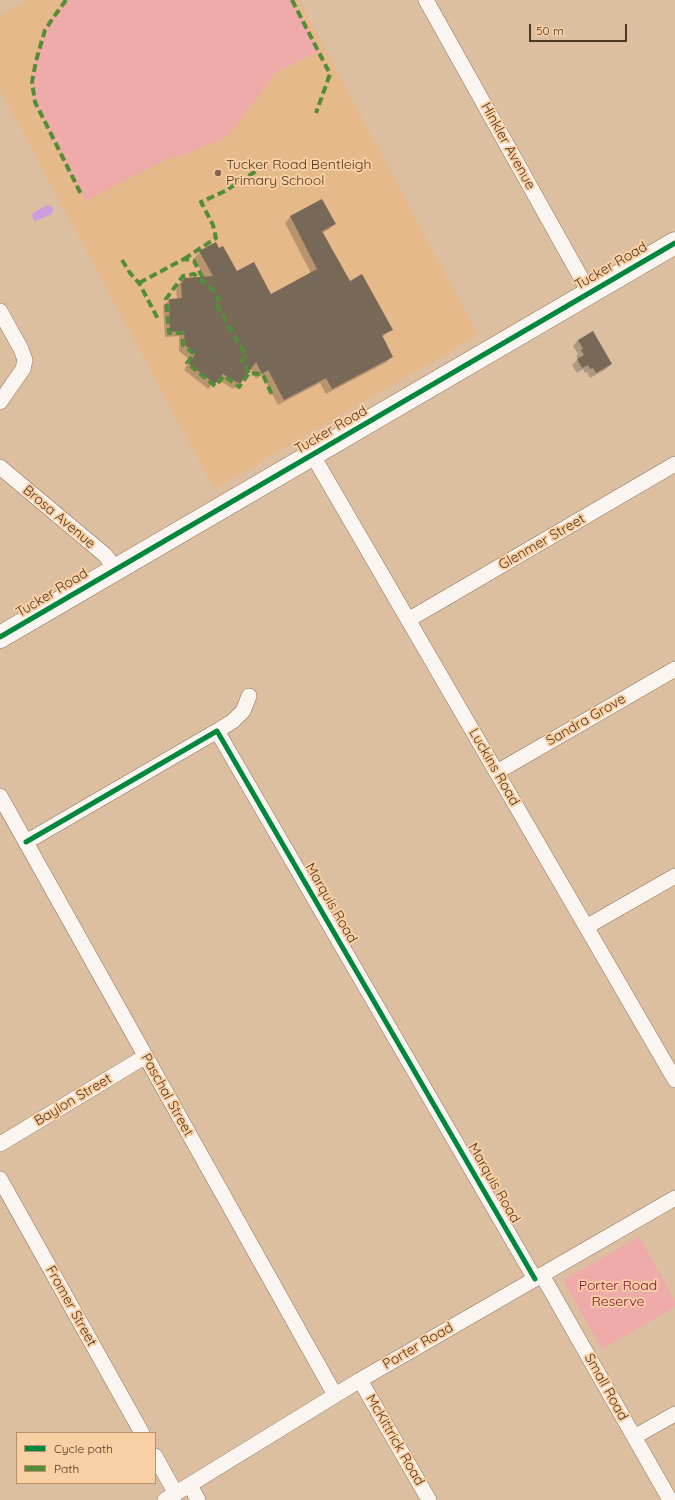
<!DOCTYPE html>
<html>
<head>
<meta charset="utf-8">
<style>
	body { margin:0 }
	#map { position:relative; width:675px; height:1500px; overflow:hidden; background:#dcbea0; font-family:Quicksand,sans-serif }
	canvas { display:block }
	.legend { position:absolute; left:16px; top:1432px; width:140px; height:52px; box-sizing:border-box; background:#facfa3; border:1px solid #b5926f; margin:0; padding:5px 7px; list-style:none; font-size:12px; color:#4d3721 }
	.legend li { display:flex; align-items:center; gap:8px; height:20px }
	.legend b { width:20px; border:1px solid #b5926f }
	.scale { position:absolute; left:529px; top:24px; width:98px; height:18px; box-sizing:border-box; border:2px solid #4d3721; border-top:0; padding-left:5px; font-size:12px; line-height:14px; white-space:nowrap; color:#4d3721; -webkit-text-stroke:3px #facfa3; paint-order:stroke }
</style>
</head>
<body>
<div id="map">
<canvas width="675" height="1500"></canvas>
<ul class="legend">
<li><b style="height:5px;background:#00873e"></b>Cycle path</li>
<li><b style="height:5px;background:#548c3a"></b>Path</li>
</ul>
<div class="scale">50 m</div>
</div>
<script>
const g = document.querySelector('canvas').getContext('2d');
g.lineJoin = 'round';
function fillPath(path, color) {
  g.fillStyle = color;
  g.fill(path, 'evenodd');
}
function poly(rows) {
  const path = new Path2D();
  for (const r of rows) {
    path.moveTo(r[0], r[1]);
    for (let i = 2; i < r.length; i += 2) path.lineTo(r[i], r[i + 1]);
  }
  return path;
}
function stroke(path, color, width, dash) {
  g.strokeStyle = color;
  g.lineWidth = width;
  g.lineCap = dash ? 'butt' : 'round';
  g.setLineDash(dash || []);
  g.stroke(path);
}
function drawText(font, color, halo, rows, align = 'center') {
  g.font = font + ' Quicksand,sans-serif';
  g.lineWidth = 4;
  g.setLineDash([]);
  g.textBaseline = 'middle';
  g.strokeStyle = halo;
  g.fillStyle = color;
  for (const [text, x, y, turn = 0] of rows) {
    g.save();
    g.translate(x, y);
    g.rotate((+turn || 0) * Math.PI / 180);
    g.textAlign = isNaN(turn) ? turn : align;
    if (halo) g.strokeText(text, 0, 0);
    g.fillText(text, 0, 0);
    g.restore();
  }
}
fillPath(poly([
	[28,0,299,0,478,335,214,489,0,90,0,16]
]), '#e6b98a');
fillPath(poly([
	[66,0,292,0,319,51,276,72,236,126,223,139,180,156,172,157,85,201,35,102,32,82,36,61,45,30,53,18],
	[639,1237,675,1300,675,1307,602,1349,564,1282,565,1279]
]), '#eeaba9');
fillPath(poly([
	[47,205,52,207,53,210,52,214,38,220,34,221,32,216,33,213]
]), '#cd9de0');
fillPath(poly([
	[322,200,334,224,329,229,322,233,349,282,391,330,382,337,392,356,387,362,326,394,320,383,278,405,262,375,256,379,250,368,233,389,217,379,208,389,184,370,190,360,179,351,179,336,165,337,163,306,169,300,177,299,176,290,178,285,184,279,205,278,194,258,200,252,237,273,271,295,311,273,285,223,290,217],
	[578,340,611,364,606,369,590,378,587,372,585,373,583,369,577,373,572,365,578,359,576,356,578,354,573,346]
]), '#0003');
fillPath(poly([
	[322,199,336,224,322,231,350,281,362,274,393,330,382,335,393,357,332,389,326,378,284,400,268,370,262,374,256,362,240,384,223,374,215,384,189,364,195,354,185,345,184,331,170,332,169,299,182,298,181,284,184,278,213,276,199,251,216,242,219,248,223,246,237,271,254,262,271,294,317,269,290,216],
	[593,331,612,364,596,373,593,368,590,369,588,365,582,368,577,359,584,355,581,350,583,349,578,340]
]), '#786858');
const street = poly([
	[426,0,589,292],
	[0,311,21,349,25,360,23,369,0,402],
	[312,454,675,1080],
	[0,467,105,555,116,569],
	[408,620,675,464],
	[217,731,233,721,243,711,249,696],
	[497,772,675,669],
	[0,796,335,1395],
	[26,842,217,731,535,1279],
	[586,927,675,876],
	[0,1144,146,1056],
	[0,1179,142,1433],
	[542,1275,670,1500],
	[360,1380,429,1500],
	[634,1437,675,1414],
	[155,1456,176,1494],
	[190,1485,198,1500],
	[165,1500,360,1380,675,1198]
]);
const secondary = poly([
	[0,637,675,243]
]);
stroke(street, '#8c755b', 16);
stroke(secondary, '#8c755b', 23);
stroke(street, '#faf5f1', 15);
stroke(secondary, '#faf5f1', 22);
stroke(poly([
	[66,0,53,18,45,30,36,61,32,82,35,102,81,194],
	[292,0,330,74,316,113],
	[184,259,216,238,213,225,201,202,225,191,264,166],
	[122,260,130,273,139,283,158,319],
	[139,283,184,259,194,261,204,280],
	[249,373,242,361,246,356,215,302,219,299,213,290,194,274,183,276,166,299,169,333,182,333,183,345,194,354,187,363,215,386,224,376,239,387,249,373,261,374,264,377,272,395]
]), '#548c3a', 4, [8, 4]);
stroke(poly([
	[0,637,675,243],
	[26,842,217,731,535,1279]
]), '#00873e', 5);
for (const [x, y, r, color] of [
	[218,173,4,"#7f664d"]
]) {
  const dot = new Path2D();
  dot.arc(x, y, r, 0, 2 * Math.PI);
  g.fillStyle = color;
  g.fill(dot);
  stroke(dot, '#facfa3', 1.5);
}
drawText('14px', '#4d3721', '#facfa3', [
	["Hinkler Avenue",508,146,61],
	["Tucker Road",611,266,-30],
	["Tucker Road",331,430,-30],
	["Brosa Avenue",59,517,40],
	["Glenmer Street",542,542,-30],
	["Tucker Road",52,593,-31],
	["Sandra Grove",586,720,-30],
	["Luckins Road",494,767,60],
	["Marquis Road",331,903,60],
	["Paschal Street",167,1095,61],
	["Baylon Street",73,1100,-31],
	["Marquis Road",494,1183,60],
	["Fromer Street",71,1306,61],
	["Porter Road",418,1346,-30],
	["Small Road",606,1387,61],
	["McKittrick Road",395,1440,60]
]);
drawText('14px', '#4d3721', '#facfa3', [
	["Tucker Road Bentleigh",226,165],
	["Primary School",226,181]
], 'left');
drawText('14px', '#850d3a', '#facfa3', [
	["Porter Road",618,1286],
	["Reserve",618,1302]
]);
</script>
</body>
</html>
